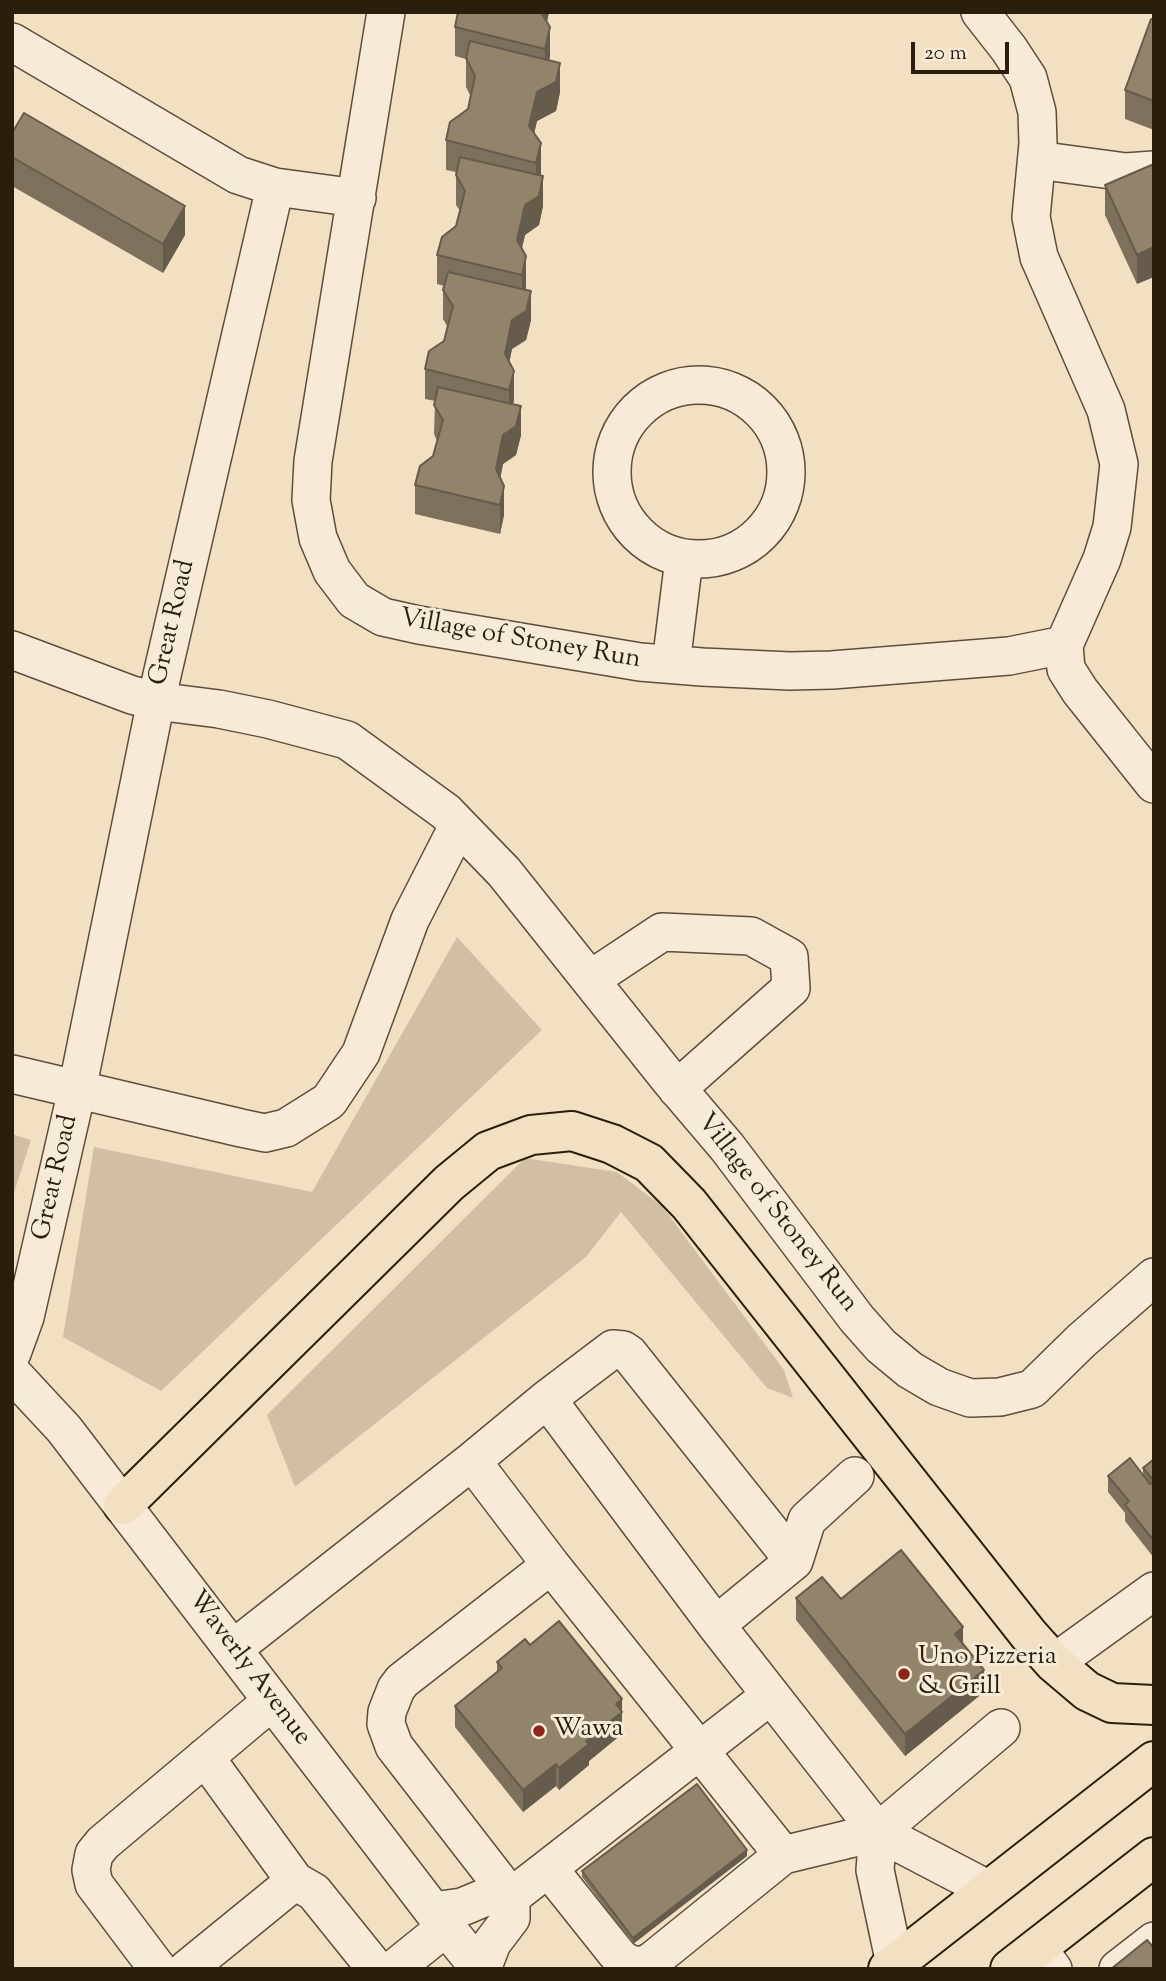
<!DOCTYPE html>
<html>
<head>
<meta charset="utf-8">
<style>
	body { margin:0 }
	#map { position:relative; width:1166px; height:1981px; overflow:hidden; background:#f2e0c2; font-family:"Sorts Mill Goudy",serif }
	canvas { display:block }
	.frame { position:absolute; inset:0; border:14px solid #2a1e0d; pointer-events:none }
	.scale { position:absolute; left:911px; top:42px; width:98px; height:32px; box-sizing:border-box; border:4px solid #2a1e0d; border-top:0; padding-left:9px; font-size:21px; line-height:24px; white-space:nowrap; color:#2a1e0d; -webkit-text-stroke:5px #f7ebd7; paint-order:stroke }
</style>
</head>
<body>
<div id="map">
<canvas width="1166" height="1981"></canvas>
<div class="frame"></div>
<div class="scale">20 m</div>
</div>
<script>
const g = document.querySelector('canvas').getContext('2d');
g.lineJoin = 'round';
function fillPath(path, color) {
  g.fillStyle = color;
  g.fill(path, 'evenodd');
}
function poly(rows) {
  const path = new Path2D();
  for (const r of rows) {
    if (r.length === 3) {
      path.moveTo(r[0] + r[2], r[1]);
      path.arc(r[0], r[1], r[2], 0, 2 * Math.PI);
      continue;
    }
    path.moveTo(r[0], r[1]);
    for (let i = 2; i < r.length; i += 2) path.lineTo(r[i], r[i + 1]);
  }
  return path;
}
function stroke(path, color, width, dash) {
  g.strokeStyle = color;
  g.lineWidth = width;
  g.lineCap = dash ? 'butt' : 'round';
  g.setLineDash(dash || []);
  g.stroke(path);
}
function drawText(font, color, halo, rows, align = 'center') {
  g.font = font + ' "Sorts Mill Goudy",serif';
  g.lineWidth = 6;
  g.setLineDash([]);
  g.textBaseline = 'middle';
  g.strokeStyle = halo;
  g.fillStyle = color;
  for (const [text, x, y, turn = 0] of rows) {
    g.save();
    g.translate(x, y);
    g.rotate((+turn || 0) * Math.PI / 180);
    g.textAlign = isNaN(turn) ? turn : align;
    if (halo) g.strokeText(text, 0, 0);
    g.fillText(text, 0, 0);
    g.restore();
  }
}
fillPath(poly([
	[457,937,542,1030,161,1391,63,1337,94,1147,312,1192],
	[12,1134,31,1140,12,1199],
	[525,1158,617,1172,662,1206,784,1370,793,1398,767,1388,621,1212,586,1257,295,1487,267,1415]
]), '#d0bfa3');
const minor = poly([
	[386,12,313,461,311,500,318,538,332,571,354,600,383,617,419,625,640,662,702,667,790,671,832,670,1009,656,1064,645],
	[980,12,1009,49,1028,78,1037,112,1038,144,1031,217,1039,257,1106,410,1119,464,1112,527,1102,559,1064,645,1066,669,1080,691,1154,784],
	[12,42,238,175,275,187,357,198],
	[1037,160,1126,172,1154,170],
	[699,472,87],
	[12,650,132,695,156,701,219,709,268,719,347,740,446,812,504,872,670,1080,727,1147,857,1319,881,1346,910,1370,939,1387,970,1398,1000,1397,1032,1389,1081,1341,1154,1277],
	[671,664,684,559],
	[591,979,662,932,751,936,789,957,791,988,677,1089],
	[12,1074,241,1128,265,1133,286,1128,329,1101,361,1053,410,920,458,826],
	[12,1353,25,1317,77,1090,156,701,275,187],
	[12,1373,64,1429,433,1911,480,1969],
	[547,1399,716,1625,878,1832,989,1890],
	[472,1461,551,1565],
	[716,1625,794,1561],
	[233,1649,472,1461,547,1399,613,1349,623,1350,629,1354,794,1561,807,1520,855,1476],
	[1054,1663,1154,1591],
	[205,1757,295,1881,314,1892,376,1969],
	[878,1832,875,1870,895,1964],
	[783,1855,878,1832,1001,1728],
	[433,1911,462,1907,491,1895,511,1897,771,1695],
	[1037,1948,1053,1969],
	[158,1969,94,1884,91,1870,94,1854,103,1843,272,1701],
	[187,1969,295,1881],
	[394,1969,446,1927],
	[482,1969,492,1943,511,1918,511,1897,394,1746,386,1724,387,1712,396,1689,402,1681,551,1565,783,1855,652,1961,642,1966,629,1964,620,1958,549,1869],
	[1118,1969,1154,1941]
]);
const highway = poly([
	[123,1505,449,1183,488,1151,531,1135,572,1131,612,1144,649,1163,689,1204,1029,1635,1054,1663,1087,1691,1112,1703,1154,1705],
	[888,1969,1154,1761],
	[1010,1969,1154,1857]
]);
stroke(minor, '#5c4e3a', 40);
stroke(highway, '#2a1e0d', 42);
stroke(minor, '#f7ebd7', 37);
stroke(highway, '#f2e0c2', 38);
fillPath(poly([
	[458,12,549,12,547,22,550,56,549,60,560,92,556,111,537,121,534,134,541,173,540,176,543,206,539,225,525,235,522,248,526,286,525,290,531,320,526,340,512,349,509,363,514,400,513,404,521,435,516,455,503,464,500,478,504,515,500,534,415,514,415,485,433,456,437,441,434,434,435,401,425,399,425,369,444,341,447,326,443,319,443,290,444,286,437,284,437,255,456,226,460,211,456,205,456,172,446,170,446,140,468,109,471,97,466,87,466,59,455,56,455,27],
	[1154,20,1154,130,1125,119,1125,90],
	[12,133,185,235,163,273,12,186],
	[1154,164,1137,284,1105,215,1105,185],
	[1154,1459,1154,1558,1125,1521,1125,1513,1108,1492,1108,1476,1143,1475,1143,1468],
	[796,1598,841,1599,963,1644,984,1692,905,1756,796,1620],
	[530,1645,622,1699,622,1734,589,1761,589,1765,559,1790,556,1786,523,1812,455,1727,455,1706,497,1672,497,1662],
	[747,1856,633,1944,582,1877,582,1871]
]), '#7e715c');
fillPath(poly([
	[542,12,549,12,542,43],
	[550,27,550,56,545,78,545,49],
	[560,63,560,92,556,111,537,121,529,155,529,126,537,92],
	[541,143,541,173,536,193,536,163],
	[543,176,543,206,539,225,525,235,517,269,517,240,525,205],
	[185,206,185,235,163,273,163,244],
	[1154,247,1154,277,1137,284,1137,255],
	[526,256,526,286,522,304,522,275],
	[531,291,531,320,526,340,512,349,505,384,505,354,512,320],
	[514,371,514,400,509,419,509,390],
	[521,406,521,435,516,455,503,464,496,499,496,469,503,435],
	[504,486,504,515,500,534,500,505],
	[963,1627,963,1649,955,1634],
	[984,1670,984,1692,905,1756,905,1734],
	[622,1699,622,1734,589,1761,589,1765,559,1790,559,1768,616,1704],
	[556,1764,556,1786,523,1812,523,1790],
	[747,1850,747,1856,633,1944,633,1938]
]), '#665c4b');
const building = poly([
	[458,12,542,12,542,14,550,27,545,49,455,27,458,12],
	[1151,19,1154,20,1154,101,1125,90,1151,19],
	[470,41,560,63,556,82,537,92,529,126,541,143,536,163,446,140,450,122,468,109,475,76,466,58,470,41],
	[24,113,185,206,163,244,12,157,12,133,24,113],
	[460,157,543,176,539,196,525,205,517,240,526,256,522,275,437,255,442,237,456,226,465,191,456,175,460,157],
	[1154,164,1154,247,1137,255,1105,185,1154,164],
	[448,272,531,291,526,311,512,320,505,354,514,371,509,390,425,369,429,351,444,341,453,306,443,290,448,272],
	[438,387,521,406,516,426,503,435,496,469,504,486,500,505,415,485,420,466,433,456,443,420,434,405,438,387],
	[1130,1458,1150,1484,1154,1482,1154,1541,1125,1505,1129,1501,1108,1476,1130,1458],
	[1154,1459,1154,1481,1143,1468,1154,1459],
	[901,1550,963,1627,955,1634,984,1670,905,1734,796,1598,822,1577,841,1599,901,1550],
	[559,1621,622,1699,616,1704,622,1712,586,1741,589,1744,559,1768,556,1764,523,1790,455,1706,502,1668,497,1662,525,1639,530,1645,559,1621],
	[697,1784,747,1850,633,1938,582,1871,697,1784],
	[1147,1940,1154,1948,1154,1969,1111,1969,1147,1940]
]);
fillPath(building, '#92836b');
stroke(building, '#665c4b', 2);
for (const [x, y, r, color] of [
	[904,1674,7,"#8f2418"],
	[539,1731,7,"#8f2418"]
]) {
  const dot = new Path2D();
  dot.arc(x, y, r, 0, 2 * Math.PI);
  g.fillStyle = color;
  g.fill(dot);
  stroke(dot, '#f7ebd7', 2.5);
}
drawText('26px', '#2a1e0d', '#f7ebd7', [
	["Great Road",174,623,-77],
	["Village of Stoney Run",520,641,10],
	["Great Road",57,1178,-77],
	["Village of Stoney Run",776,1214,52],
	["Waverly Avenue",248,1669,53]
]);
drawText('26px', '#2a1e0d', '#f7ebd7', [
	["Uno Pizzeria",918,1659],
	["& Grill",918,1689],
	["Wawa",553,1731]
], 'left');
</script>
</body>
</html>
